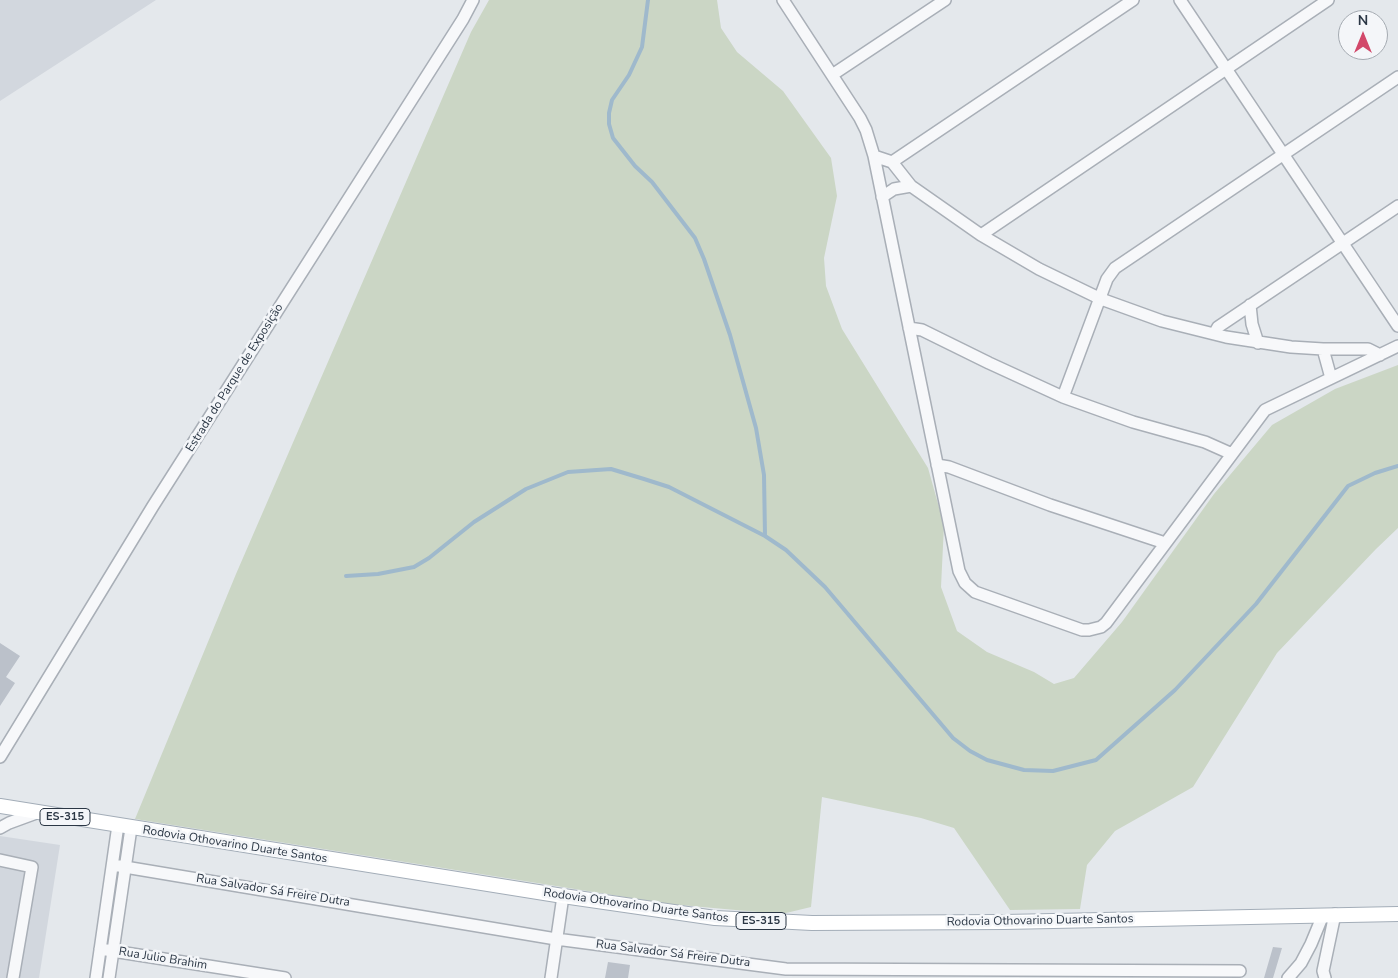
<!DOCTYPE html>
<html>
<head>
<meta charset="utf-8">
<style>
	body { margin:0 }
	#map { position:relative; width:1398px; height:978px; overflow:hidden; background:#e4e8ec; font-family:"Nunito Sans",sans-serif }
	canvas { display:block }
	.north { position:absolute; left:1338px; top:10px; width:50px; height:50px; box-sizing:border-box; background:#f4f6f9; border:1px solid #a4aab1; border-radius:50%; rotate:0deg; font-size:14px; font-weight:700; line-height:20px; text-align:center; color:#2b3745 }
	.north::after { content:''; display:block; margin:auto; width:18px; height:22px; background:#d2486a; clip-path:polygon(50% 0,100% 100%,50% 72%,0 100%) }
</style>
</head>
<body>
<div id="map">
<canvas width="1398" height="978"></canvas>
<div class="north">N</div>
</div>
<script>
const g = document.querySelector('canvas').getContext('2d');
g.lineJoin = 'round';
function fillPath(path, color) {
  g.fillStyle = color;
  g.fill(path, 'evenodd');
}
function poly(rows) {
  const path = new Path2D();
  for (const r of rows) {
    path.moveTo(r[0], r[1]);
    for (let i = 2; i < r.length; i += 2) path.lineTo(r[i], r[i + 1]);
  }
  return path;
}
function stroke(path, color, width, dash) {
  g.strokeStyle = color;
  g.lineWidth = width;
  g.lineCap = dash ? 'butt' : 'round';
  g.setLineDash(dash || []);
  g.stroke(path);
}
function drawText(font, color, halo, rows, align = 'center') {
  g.font = font + ' "Nunito Sans",sans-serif';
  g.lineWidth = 5;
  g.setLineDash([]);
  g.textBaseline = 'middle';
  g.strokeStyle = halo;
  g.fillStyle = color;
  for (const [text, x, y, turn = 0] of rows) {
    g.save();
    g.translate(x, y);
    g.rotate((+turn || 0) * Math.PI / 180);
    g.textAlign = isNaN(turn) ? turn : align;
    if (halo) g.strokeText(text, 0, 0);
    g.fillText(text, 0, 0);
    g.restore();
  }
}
fillPath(poly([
	[0,0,156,0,0,101],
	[0,836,60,845,39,978,0,978]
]), '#d2d7de');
fillPath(poly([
	[489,0,717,0,721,28,737,52,783,91,831,158,837,196,824,258,826,286,842,329,928,468,944,525,941,587,957,631,987,652,1034,672,1054,684,1074,678,1122,622,1214,494,1272,425,1335,389,1398,365,1398,528,1376,549,1277,653,1193,787,1115,831,1087,865,1080,909,1010,910,954,828,921,818,822,797,811,907,786,913,769,913,669,904,135,819,236,574,471,32]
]), '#cbd6c5');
stroke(poly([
	[648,0,642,47,629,75,612,100,609,113,609,124,613,138,635,166,652,182,695,238,704,259,730,335,756,428,764,475,765,536],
	[346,576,378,574,414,567,429,558,474,522,526,489,568,472,611,469,644,479,669,487,765,536,786,550,825,587,953,738,970,751,987,760,1024,770,1053,771,1096,760,1175,690,1256,604,1348,486,1375,473,1398,466]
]), '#9fb9cc', 4);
fillPath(poly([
	[0,643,20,656,6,677,15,683,0,706],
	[1273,947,1282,948,1273,978,1264,978],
	[608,962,630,965,628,978,605,978]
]), '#bbc1ca');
const minor = poly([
	[783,0,860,118,866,130,874,156,959,571,965,583,975,592,1082,630,1089,630,1101,627,1106,623,1265,410,1398,346],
	[1180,0,1398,326],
	[832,75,945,0],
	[874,156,892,162,911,186,981,235,1039,269,1101,299,1162,321,1226,337,1291,347,1323,349,1368,349,1380,355],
	[892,162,1133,0],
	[882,197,894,189,911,186],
	[981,235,1328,0],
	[1250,305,1252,324,1258,343],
	[909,328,922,330,989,363,1063,397,1133,422,1205,442,1232,454],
	[1214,334,1218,327,1398,206],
	[1323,349,1331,378],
	[1063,397,1107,279,1115,268,1398,77],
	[937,465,949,467,1050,505,1165,543],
	[0,757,153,506,463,19,473,0],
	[0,828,9,823,39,812],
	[0,860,32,867,13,978],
	[113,865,556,939,786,969,1240,971],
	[100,949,285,978],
	[96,978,118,825],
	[109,978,131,828],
	[551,978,563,896],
	[1288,978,1301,963,1311,944,1323,915],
	[1325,978,1323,971,1335,914]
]);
const major = poly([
	[0,806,563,896,715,918,812,923,1004,922,1398,914]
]);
stroke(minor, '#a9afb7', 14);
stroke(major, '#a3adb8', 16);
stroke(minor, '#f7f8fa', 11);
stroke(major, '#fff', 14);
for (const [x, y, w] of [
	[65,817,50],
	[761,921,50]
]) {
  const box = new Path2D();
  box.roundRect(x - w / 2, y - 8.5, w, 17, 4);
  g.fillStyle = '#f4f6f9';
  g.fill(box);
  stroke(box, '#2b3745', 1);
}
drawText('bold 11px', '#2b3745', null, [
	["ES-315",65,817],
	["ES-315",761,921]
]);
drawText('12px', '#2b3745', '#f4f6f9', [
	["Estrada do Parque de Exposição",235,378,-58],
	["Rodovia Othovarino Duarte Santos",235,845,9],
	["Rua Salvador Sá Freire Dutra",273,891,9],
	["Rodovia Othovarino Duarte Santos",636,906,8],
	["Rodovia Othovarino Duarte Santos",1040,921,-1],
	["Rua Salvador Sá Freire Dutra",673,954,7],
	["Rua Julio Brahim",163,959,9]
]);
</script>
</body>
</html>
